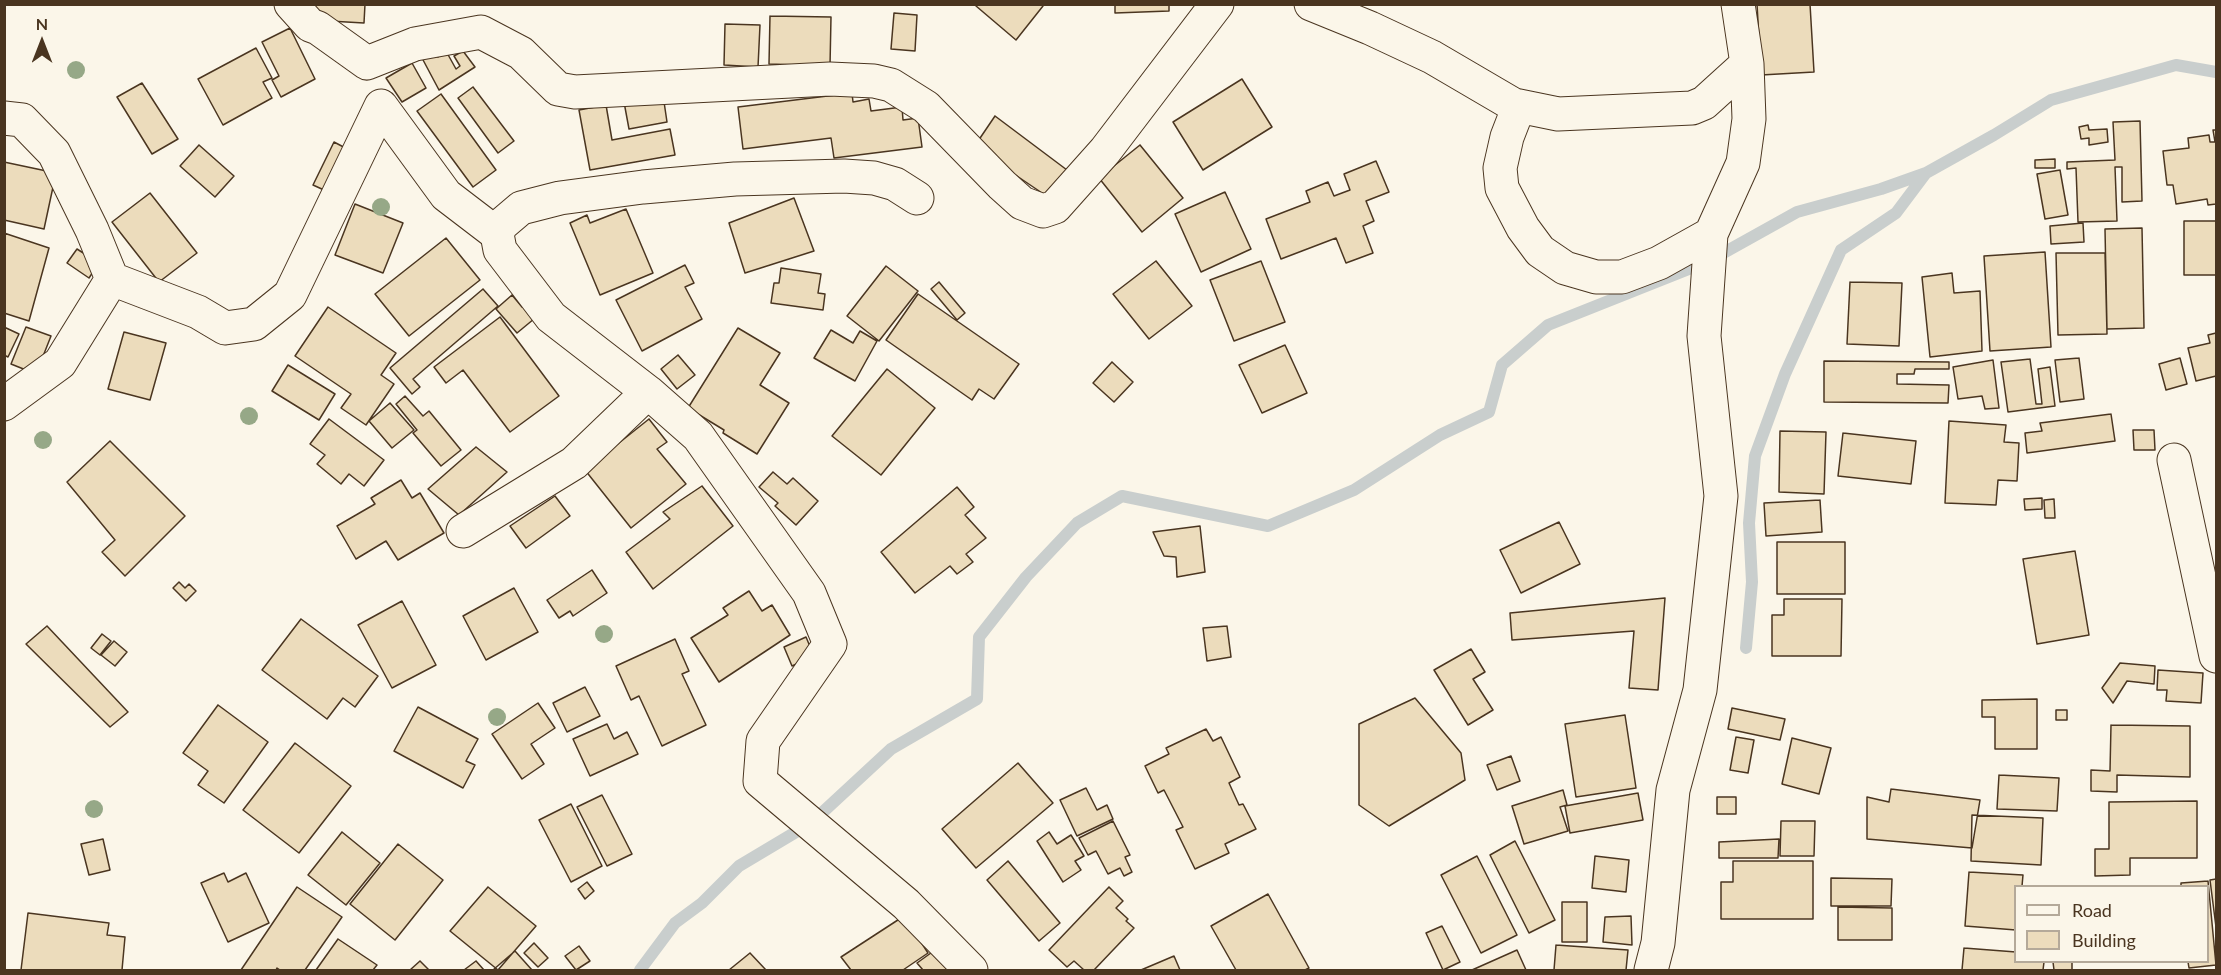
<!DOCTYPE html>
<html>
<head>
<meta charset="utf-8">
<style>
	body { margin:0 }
	#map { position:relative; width:2221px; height:975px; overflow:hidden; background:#fbf6e9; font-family:Lato,sans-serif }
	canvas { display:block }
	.frame { position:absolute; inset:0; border:6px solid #4a3520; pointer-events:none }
	.legend { position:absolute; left:2014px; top:885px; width:195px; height:78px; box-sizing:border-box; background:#fbf6e9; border:2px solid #b4a999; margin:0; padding:8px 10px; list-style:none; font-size:18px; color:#4a3520 }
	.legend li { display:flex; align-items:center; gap:12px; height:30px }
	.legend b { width:30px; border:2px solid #b4a999 }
	.north { position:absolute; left:12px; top:12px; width:60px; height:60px; -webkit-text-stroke:4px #fbf6e9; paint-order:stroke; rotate:0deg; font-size:16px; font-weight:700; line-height:24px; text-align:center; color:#4a3520 }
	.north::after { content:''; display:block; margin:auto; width:21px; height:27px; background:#4a3520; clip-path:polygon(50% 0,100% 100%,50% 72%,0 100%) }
</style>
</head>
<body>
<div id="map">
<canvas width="2221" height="975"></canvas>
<div class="frame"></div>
<ul class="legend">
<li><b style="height:8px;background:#fbf6e9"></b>Road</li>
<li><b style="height:16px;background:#ecdcbc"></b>Building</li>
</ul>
<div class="north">N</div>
</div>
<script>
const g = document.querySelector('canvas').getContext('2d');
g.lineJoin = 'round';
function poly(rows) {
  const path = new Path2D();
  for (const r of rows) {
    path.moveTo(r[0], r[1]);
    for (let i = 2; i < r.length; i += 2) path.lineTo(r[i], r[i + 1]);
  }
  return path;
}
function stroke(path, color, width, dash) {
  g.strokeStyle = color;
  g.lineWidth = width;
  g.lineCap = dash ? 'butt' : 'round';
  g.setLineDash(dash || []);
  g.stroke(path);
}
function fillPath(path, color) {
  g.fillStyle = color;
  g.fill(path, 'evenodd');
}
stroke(poly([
	[1746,648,1752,582,1749,523,1755,456,1785,374,1841,250,1896,213,1926,173],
	[640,970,675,923,702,903,739,866,811,823,891,749,977,699,979,637,1026,577,1077,523,1122,496,1268,526,1354,490,1440,435,1489,412,1502,365,1548,325,1709,261,1797,212,1881,189,1926,173,1994,135,2051,100,2176,65,2216,72]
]), '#c9cecd', 12);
const building = poly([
	[313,4,365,4,364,23,312,20,313,4],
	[977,4,1041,4,1043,6,1016,40,976,6,977,4],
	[1115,4,1169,4,1169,11,1115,13,1115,4],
	[1757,4,1810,4,1814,72,1761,75,1757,4],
	[894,13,917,15,915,51,891,49,894,13],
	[770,16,831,17,830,66,769,64,770,16],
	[725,24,760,25,758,67,724,65,725,24],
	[290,28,315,79,281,97,272,80,279,76,262,42,290,28],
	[256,48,272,78,263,82,272,98,223,125,198,79,256,48],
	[433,51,438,57,446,51,456,69,460,66,454,56,463,51,475,67,439,90,422,58,433,51],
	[412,63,426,88,402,102,386,78,412,63],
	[1242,79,1272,127,1203,170,1173,122,1242,79],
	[142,83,178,139,152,154,117,97,142,83],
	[473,87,514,141,498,153,458,98,473,87],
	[852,93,853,102,869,99,871,111,902,107,903,120,918,118,922,147,834,158,831,138,743,149,738,107,852,93],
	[441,94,496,170,473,187,417,111,441,94],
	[663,95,667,122,629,129,624,102,663,95],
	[606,105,612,140,670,129,675,155,590,170,579,110,606,105],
	[995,116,1067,170,1048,197,974,147,995,116],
	[2140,121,2142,201,2122,202,2122,167,2115,167,2117,221,2078,222,2076,168,2067,169,2067,162,2115,160,2113,122,2140,121],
	[2088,125,2089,130,2107,129,2108,142,2089,145,2089,138,2081,139,2079,127,2088,125],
	[2213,130,2216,130,2216,204,2208,205,2207,199,2176,204,2173,185,2167,185,2163,151,2189,148,2188,138,2209,135,2210,142,2215,142,2213,130],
	[334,142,355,153,335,195,313,185,334,142],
	[199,145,234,176,215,197,180,166,199,145],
	[1140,145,1183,198,1142,232,1099,178,1140,145],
	[2055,159,2055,168,2035,168,2035,160,2055,159],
	[1376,161,1389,192,1366,201,1374,221,1363,226,1373,253,1346,263,1336,238,1281,259,1266,219,1310,202,1306,191,1328,182,1334,196,1350,190,1344,174,1376,161],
	[4,162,56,173,44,229,4,220,4,162],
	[2060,170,2068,215,2045,219,2037,174,2060,170],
	[1225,192,1251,249,1201,272,1175,214,1225,192],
	[150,193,197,253,159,282,112,222,150,193],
	[794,198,814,251,745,273,729,223,794,198],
	[355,204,403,223,383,273,335,255,355,204],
	[626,209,653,273,600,295,570,223,587,215,590,223,626,209],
	[2184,221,2216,221,2216,275,2184,275,2184,221],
	[2083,223,2084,242,2051,244,2050,226,2083,223],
	[2142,228,2144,328,2107,329,2105,229,2142,228],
	[4,233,49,248,29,321,4,313,4,233],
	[446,238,480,280,409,336,375,294,446,238],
	[77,249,99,263,89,278,67,263,77,249],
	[2045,252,2051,347,1990,351,1984,256,2045,252],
	[2056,253,2105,253,2107,334,2058,335,2056,253],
	[1156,261,1192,306,1149,339,1113,294,1156,261],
	[1261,261,1285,322,1234,341,1210,280,1261,261],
	[685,265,694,283,685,287,702,319,642,351,616,300,685,265],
	[886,266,918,291,879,341,847,316,886,266],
	[781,268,821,274,818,293,825,294,823,310,771,303,774,283,779,283,781,268],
	[1952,273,1954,293,1980,291,1982,351,1930,357,1922,277,1952,273],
	[939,282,965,313,957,320,931,289,939,282],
	[1850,282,1902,283,1899,346,1847,344,1850,282],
	[483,289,498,306,413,379,420,387,412,394,390,368,483,289],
	[918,294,1019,364,994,399,979,389,972,400,886,340,918,294],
	[512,295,522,307,529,300,540,314,517,333,496,309,512,295],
	[328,307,396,353,381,375,394,384,366,425,341,408,351,394,295,356,328,307],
	[500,317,559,396,510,432,463,370,446,383,434,367,500,317],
	[4,327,19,334,8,357,4,355,4,327],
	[26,327,51,336,36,374,11,364,26,327],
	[738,328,780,353,760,385,789,403,757,454,723,433,724,430,688,408,738,328],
	[831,330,853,343,860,331,877,341,855,381,814,358,831,330],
	[124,332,166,343,150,400,108,389,124,332],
	[2216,333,2216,376,2196,381,2188,348,2210,343,2208,335,2216,333],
	[1285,345,1307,393,1262,413,1239,365,1285,345],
	[678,355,695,375,677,389,661,369,678,355],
	[2079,358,2084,399,2060,402,2055,360,2079,358],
	[2180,358,2187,384,2166,390,2159,364,2180,358],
	[2030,359,2036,404,2042,404,2038,369,2050,367,2055,406,2008,412,2001,362,2030,359],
	[1993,360,1999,408,1985,409,1982,396,1958,399,1953,367,1993,360],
	[1824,361,1949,362,1949,369,1915,369,1914,374,1897,374,1897,384,1949,385,1948,403,1824,402,1824,361],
	[1112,362,1133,382,1114,402,1093,383,1112,362],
	[288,365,335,394,319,420,272,391,288,365],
	[887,369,935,408,881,475,832,436,887,369],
	[405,396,423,416,429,411,461,450,441,466,413,433,417,430,396,404,405,396],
	[390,403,414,430,392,448,369,421,390,403],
	[2111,414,2115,441,2027,453,2025,433,2042,431,2040,423,2111,414],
	[329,419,384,460,364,486,349,474,341,484,317,464,325,455,310,444,329,419],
	[649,419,667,442,657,449,686,484,631,528,585,470,649,419],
	[1949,421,2006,425,2004,442,2019,443,2017,481,1998,480,1996,505,1945,503,1949,421],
	[2133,430,2154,430,2155,450,2134,450,2133,430],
	[1780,431,1826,432,1824,494,1779,492,1780,431],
	[1843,433,1916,441,1911,484,1838,476,1843,433],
	[110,441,185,516,125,576,102,552,115,540,67,482,110,441],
	[476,447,507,472,459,515,428,489,476,447],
	[773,472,787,484,793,478,818,501,796,525,775,506,778,503,759,487,773,472],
	[401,480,412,498,420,493,444,533,398,560,386,541,356,559,337,526,375,504,371,498,401,480],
	[702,486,733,526,653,589,626,552,670,519,663,512,702,486],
	[957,487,974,507,965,515,986,538,966,554,973,562,957,574,950,566,915,593,881,552,957,487],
	[555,496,570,516,526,548,510,526,555,496],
	[2042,498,2042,509,2025,510,2024,499,2042,498],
	[2054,499,2055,518,2045,518,2044,500,2054,499],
	[1820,500,1822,532,1766,536,1764,503,1820,500],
	[1559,522,1580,564,1521,593,1500,550,1559,522],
	[1200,526,1205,572,1177,577,1176,557,1164,556,1153,532,1200,526],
	[1777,542,1845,542,1845,594,1777,594,1777,542],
	[2075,551,2089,635,2037,644,2023,559,2075,551],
	[592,570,607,593,573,616,570,611,559,618,547,600,592,570],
	[179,582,185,588,189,584,196,591,186,601,173,588,179,582],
	[514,588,538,632,486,660,463,616,514,588],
	[749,591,762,611,772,605,790,635,719,682,691,638,728,615,723,608,749,591],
	[1665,598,1658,690,1629,688,1634,631,1512,640,1510,613,1665,598],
	[1784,599,1842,599,1841,656,1772,656,1772,615,1784,615,1784,599],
	[402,601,436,665,392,688,358,625,402,601],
	[301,619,378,676,355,707,343,698,327,719,262,670,301,619],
	[47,626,128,712,110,727,26,644,47,626],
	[1227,626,1231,657,1207,661,1203,628,1227,626],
	[102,634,111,641,100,655,91,648,102,634],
	[806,637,814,656,792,666,784,647,806,637],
	[675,639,689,671,682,674,706,725,662,746,639,696,631,700,616,666,675,639],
	[114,641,127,652,115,666,101,655,114,641],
	[1471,649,1485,672,1473,679,1493,710,1468,725,1434,670,1471,649],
	[2120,663,2155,666,2154,684,2127,681,2113,703,2102,688,2120,663],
	[2158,670,2203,673,2201,703,2166,701,2167,690,2157,690,2158,670],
	[585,687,600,716,567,732,553,703,585,687],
	[1415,698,1461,753,1465,780,1389,826,1359,805,1359,724,1415,698],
	[2037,699,2037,749,1995,749,1995,717,1982,717,1982,700,2037,699],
	[538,703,555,728,531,744,544,764,522,779,492,734,538,703],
	[218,705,268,742,224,803,198,785,208,771,183,753,218,705],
	[418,707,478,739,466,761,475,765,463,788,394,751,418,707],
	[1732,708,1785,719,1780,740,1728,729,1732,708],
	[2056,710,2067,710,2067,720,2056,720,2056,710],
	[1625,715,1636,788,1576,797,1565,724,1625,715],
	[607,724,614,739,627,732,638,754,590,776,573,739,607,724],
	[2111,725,2190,726,2190,777,2117,775,2117,792,2091,791,2091,770,2110,771,2111,725],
	[1206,729,1213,741,1221,737,1240,777,1229,783,1239,805,1243,804,1256,829,1225,844,1229,853,1195,869,1176,830,1183,827,1164,790,1158,793,1145,766,1169,754,1166,748,1206,729],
	[1736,737,1754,740,1748,773,1730,770,1736,737],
	[1792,738,1831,748,1819,794,1782,784,1792,738],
	[295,743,351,786,299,853,243,810,295,743],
	[1511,756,1520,781,1497,790,1487,765,1511,756],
	[1018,763,1053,803,976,868,942,829,1018,763],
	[1999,775,2059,778,2057,811,1997,809,1999,775],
	[1086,788,1097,810,1107,805,1113,819,1077,836,1060,800,1086,788],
	[1891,789,1980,800,1972,848,1867,839,1867,797,1889,802,1891,789],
	[1563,790,1567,805,1560,807,1568,831,1524,844,1512,806,1563,790],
	[1638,793,1643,820,1570,833,1565,806,1638,793],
	[602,795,632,854,607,866,577,807,602,795],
	[1717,797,1736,797,1736,814,1717,814,1717,797],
	[2197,801,2197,858,2130,858,2130,875,2095,876,2095,849,2109,849,2109,802,2197,801],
	[571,804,602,866,571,882,539,820,571,804],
	[1972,815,2043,818,2041,865,1971,861,1972,815],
	[1113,821,1130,855,1125,857,1132,872,1124,876,1120,868,1108,874,1096,851,1088,855,1079,838,1113,821],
	[1781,821,1815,821,1814,856,1780,856,1781,821],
	[342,832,380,863,346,905,308,875,342,832],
	[1049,832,1057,844,1071,835,1084,856,1075,861,1081,870,1063,882,1037,841,1049,832],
	[103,839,110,870,89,875,81,844,103,839],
	[1779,839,1778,858,1719,858,1719,842,1779,839],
	[1515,841,1555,920,1529,933,1490,855,1515,841],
	[398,844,443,880,395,940,350,904,398,844],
	[1477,856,1517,935,1481,953,1441,875,1477,856],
	[1595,856,1629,860,1626,892,1592,888,1595,856],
	[1008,861,1060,923,1039,941,987,880,1008,861],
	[1733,861,1813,861,1813,919,1721,919,1721,882,1733,882,1733,861],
	[1969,872,2023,875,2022,886,2016,886,2016,930,1965,926,1969,872],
	[224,873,228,882,246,873,269,923,228,942,201,883,224,873],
	[1831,878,1892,879,1891,906,1831,906,1831,878],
	[2216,879,2216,927,2210,880,2216,879],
	[2208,881,2216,965,2189,968,2188,962,2208,962,2208,886,2181,886,2181,883,2208,881],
	[587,882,594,891,585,899,578,889,587,882],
	[297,887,342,917,305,970,280,970,277,968,276,970,241,970,297,887],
	[488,887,536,926,498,970,450,931,488,887],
	[1109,887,1123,901,1116,908,1128,919,1126,921,1134,928,1094,970,1084,970,1074,961,1067,967,1049,950,1109,887],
	[1268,894,1309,968,1305,970,1236,970,1211,926,1268,894],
	[1562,902,1587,902,1587,942,1562,942,1562,902],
	[1838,907,1892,908,1892,940,1838,940,1838,907],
	[28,913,109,923,107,935,125,937,122,970,21,970,28,913],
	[904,916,928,953,903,970,851,970,841,957,904,916],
	[1631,916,1632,945,1603,942,1605,917,1631,916],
	[1442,926,1460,962,1443,970,1426,933,1442,926],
	[338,939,377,965,373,970,316,970,338,939],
	[534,943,548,958,538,967,524,953,534,943],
	[942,945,961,970,923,970,917,963,942,945],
	[1556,945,1628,950,1626,970,1554,970,1556,945],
	[579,946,590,961,576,970,565,956,579,946],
	[1964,948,2016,952,2016,962,2044,962,2043,970,1962,970,1964,948],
	[1517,950,1526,970,1472,970,1517,950],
	[515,951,532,970,493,970,515,951],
	[750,953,766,970,729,970,750,953],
	[1174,956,1180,970,1141,970,1174,956],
	[420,961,429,970,410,970,420,961],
	[476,961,484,970,464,970,476,961],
	[2053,962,2072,962,2072,970,2054,970,2053,962]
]);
fillPath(building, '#ecdcbc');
stroke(building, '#4a3520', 1.5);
const minor = poly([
	[291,4,310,25,318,28,367,63,415,44,481,32,521,53,558,89,575,92,830,79,874,81,891,85,926,107,1002,185,1022,203,1043,211,1055,207,1105,151,1217,4],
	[1311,4,1370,28,1432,57,1514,105,1558,114,1692,108,1704,103,1747,64],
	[1519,106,1507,137,1500,168,1502,188,1523,228,1540,251,1565,268,1596,277,1622,277,1659,263,1711,234],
	[4,118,22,120,54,153,92,230,112,279,60,363,4,404],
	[917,198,895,184,874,178,844,176,735,179,643,187,560,198,521,208,501,225,497,234,500,250,551,317,648,392,698,436,809,593,830,644,763,741,760,781,906,904,971,970],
	[112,279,198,312,225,328,254,324,290,295,381,106,446,195,497,234],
	[2174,460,2216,656],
	[463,531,574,463,648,392],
	[1651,970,1658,943,1673,790,1700,690,1721,496,1704,336,1711,234,1743,163,1749,119,1747,64,1738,4]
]);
stroke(minor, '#4a3520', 35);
stroke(minor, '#fbf6e9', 33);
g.fillStyle = '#96a887';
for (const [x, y] of [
	[76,70],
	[381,207],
	[249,416],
	[43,440],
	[604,634],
	[497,717],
	[94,809]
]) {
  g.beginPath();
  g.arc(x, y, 9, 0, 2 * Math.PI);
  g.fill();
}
</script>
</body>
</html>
